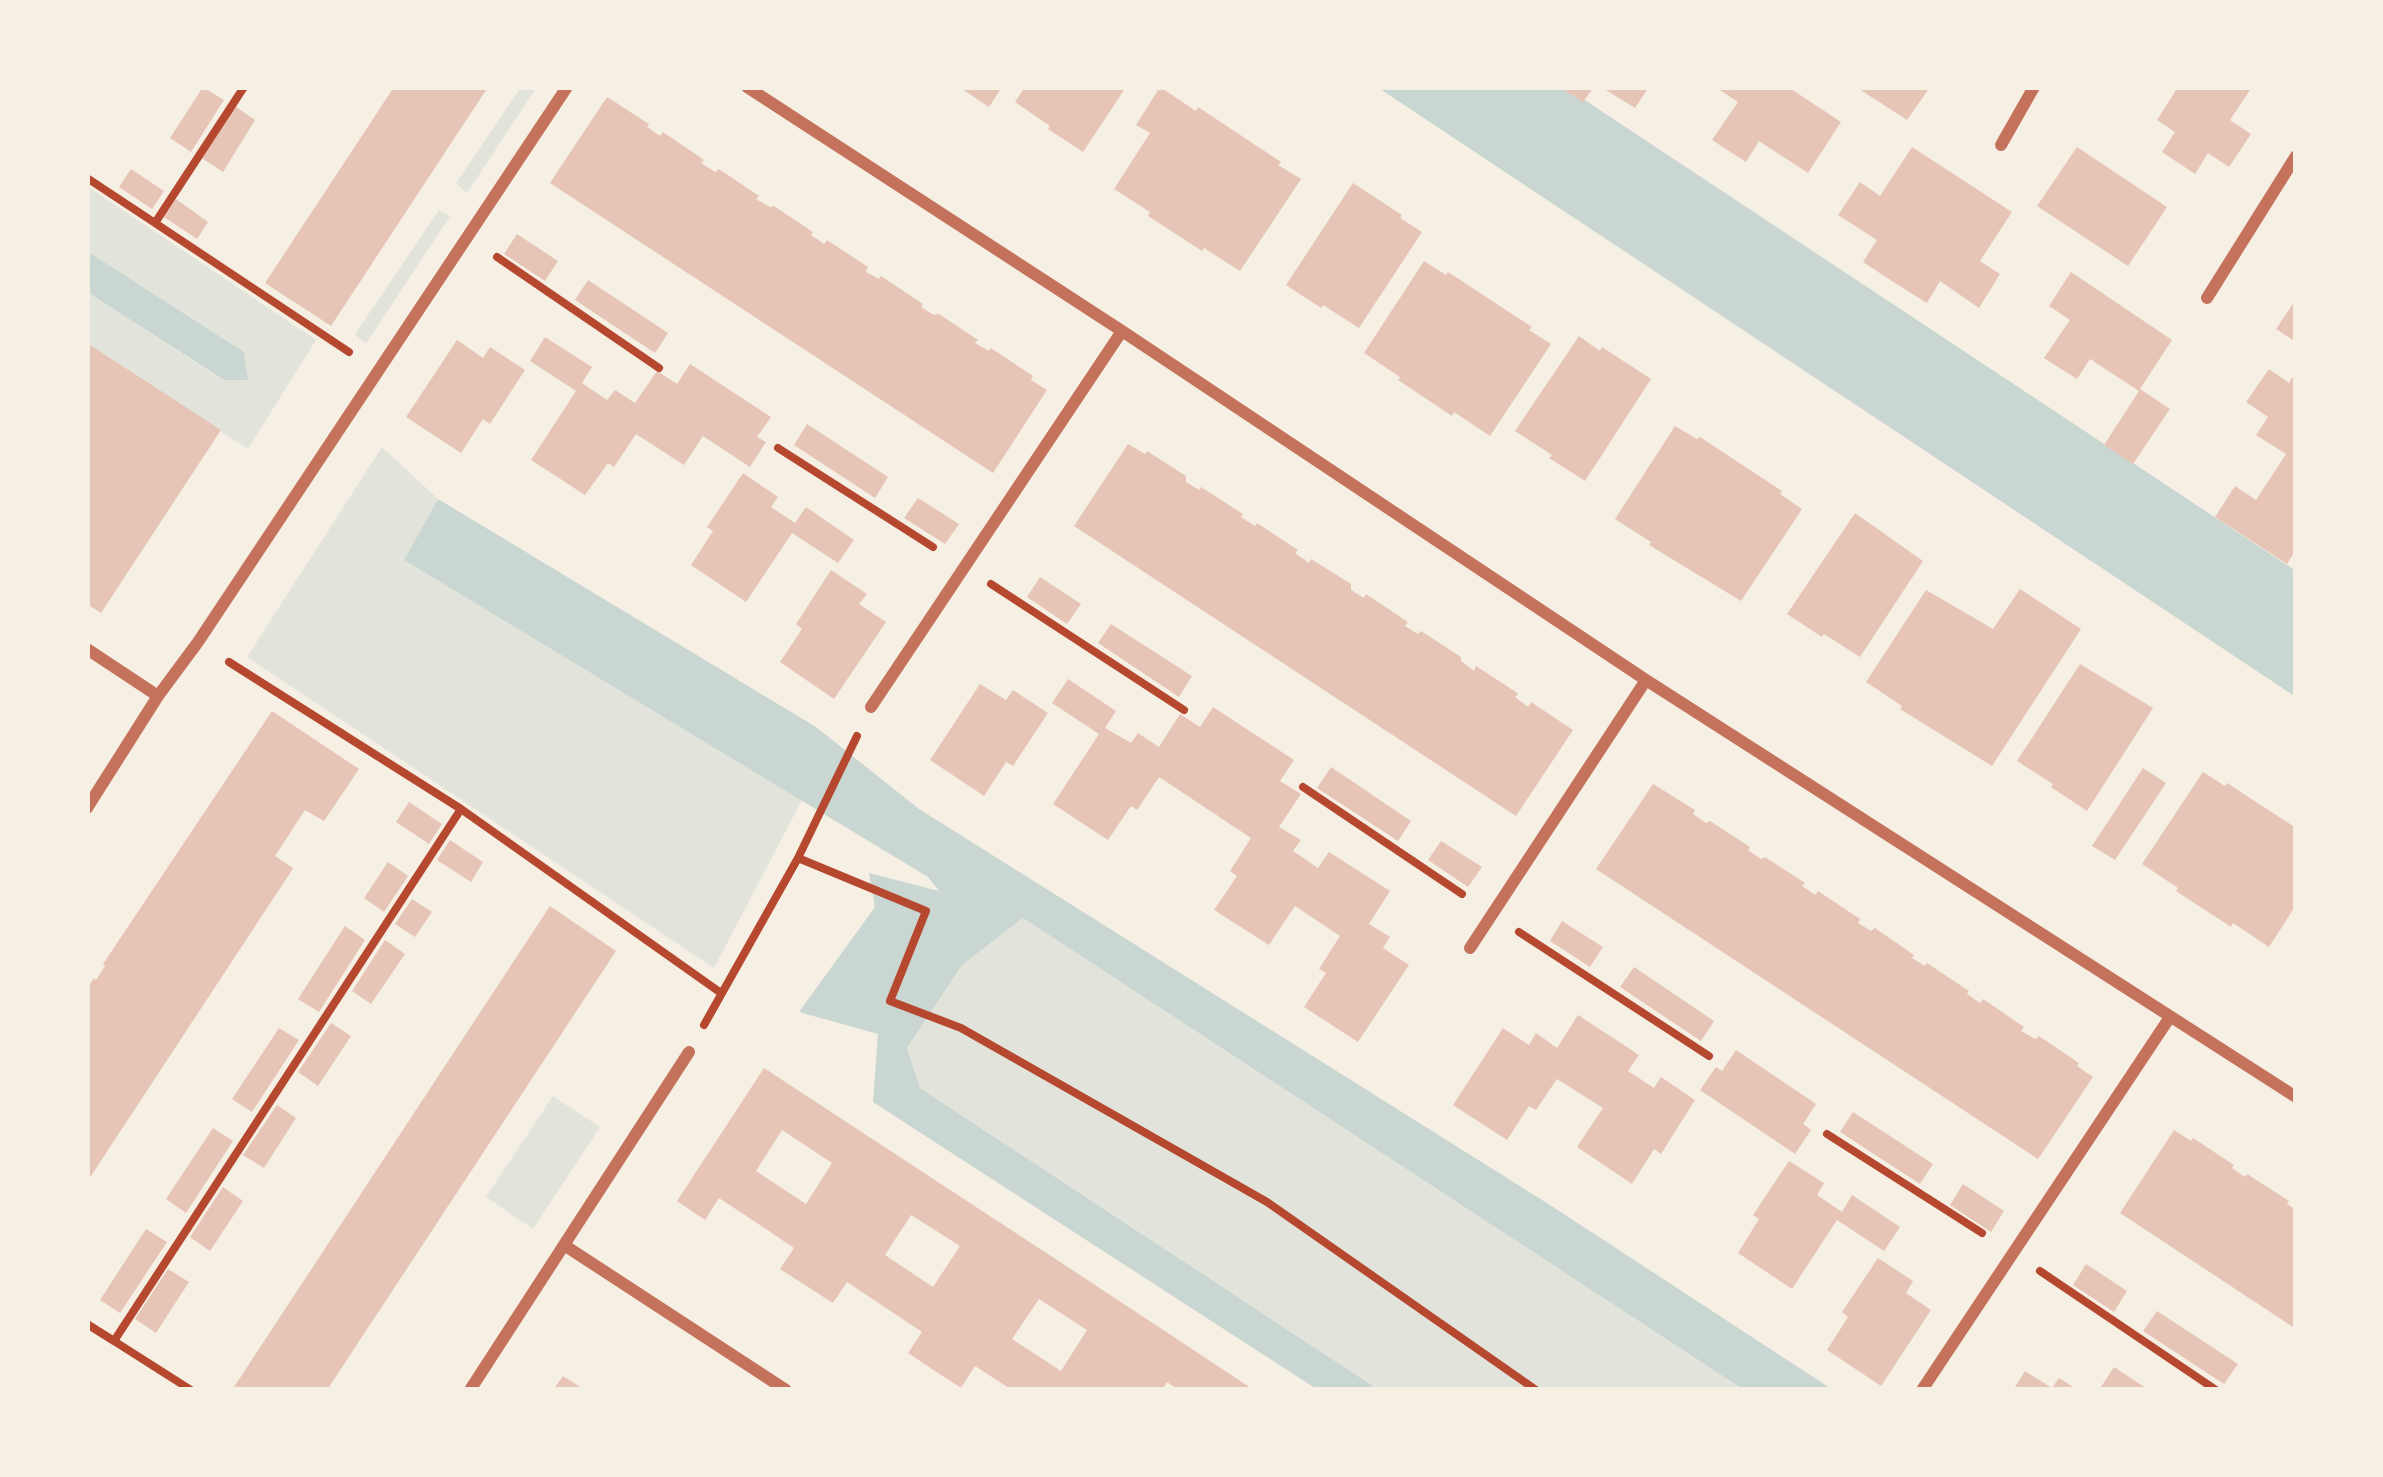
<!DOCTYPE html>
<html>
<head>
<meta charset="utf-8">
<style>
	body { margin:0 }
	#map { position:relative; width:2383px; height:1477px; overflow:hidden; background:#f6efe4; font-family:Karla,sans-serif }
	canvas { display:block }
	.frame { position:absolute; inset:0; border:90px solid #f6efe4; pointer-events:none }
</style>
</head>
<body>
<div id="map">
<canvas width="2383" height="1477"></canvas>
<div class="frame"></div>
</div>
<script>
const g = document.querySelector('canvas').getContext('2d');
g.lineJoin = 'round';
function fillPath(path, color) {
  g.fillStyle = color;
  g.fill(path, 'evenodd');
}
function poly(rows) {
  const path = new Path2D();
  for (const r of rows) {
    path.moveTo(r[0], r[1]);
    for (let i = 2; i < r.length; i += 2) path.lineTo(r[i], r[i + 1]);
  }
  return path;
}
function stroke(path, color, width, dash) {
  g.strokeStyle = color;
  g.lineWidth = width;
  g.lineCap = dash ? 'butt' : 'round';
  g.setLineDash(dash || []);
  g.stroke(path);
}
fillPath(poly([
	[521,87,537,87,467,193,456,183],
	[87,186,316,340,248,449,87,345,87,292,223,380,248,379,244,352,87,251],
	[439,210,450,216,366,344,355,334],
	[382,447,438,499,404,560,802,800,714,968,247,657],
	[1023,918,1744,1390,1379,1390,920,1088,907,1048,962,965],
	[553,1096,600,1127,533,1229,486,1197]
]), '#e2e4dc');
fillPath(poly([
	[1377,87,1565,87,2296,571,2296,697],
	[87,251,244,352,248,380,224,380,87,292],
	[438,499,816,727,919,809,1550,1205,1833,1390,1744,1390,1023,918,962,965,907,1048,920,1088,1379,1390,1318,1390,873,1102,878,1034,799,1012,875,907,869,873,939,891,928,877,404,560]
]), '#c9d6d2');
fillPath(poly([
	[203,87,224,100,191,152,170,138],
	[394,87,488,87,331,326,265,283],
	[959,87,1002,87,989,107],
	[1025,87,1126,87,1083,152,1048,129,1050,126,1015,102],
	[1160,87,1196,111,1198,107,1281,162,1278,165,1301,179,1240,271,1204,248,1202,251,1148,216,1150,212,1114,189,1150,133,1136,125],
	[1559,87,1594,87,1583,102],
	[1601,87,1649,87,1635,108],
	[1715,87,1788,87,1841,122,1808,173,1759,141,1746,162,1712,140,1738,102],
	[1856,87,1930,87,1907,120],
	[2178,87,2252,87,2230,120,2251,134,2229,167,2208,153,2195,174,2162,152,2175,132,2157,120],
	[607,97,649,124,647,127,660,136,663,132,704,160,701,163,715,172,719,169,759,196,756,199,770,207,774,206,813,232,811,235,824,244,827,240,868,267,866,272,879,279,881,276,923,304,921,307,934,315,939,314,978,340,975,343,989,351,991,348,1033,376,1031,380,1047,390,993,473,550,183],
	[235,106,255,120,223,172,202,158],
	[1912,147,2012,212,1980,261,2000,274,1979,308,1940,281,1927,303,1895,283,1863,262,1877,240,1838,215,1860,182,1880,196],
	[2077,147,2167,207,2128,266,2037,206],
	[131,169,164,191,152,209,119,187],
	[1353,183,1402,215,1400,218,1422,232,1359,328,1323,305,1321,308,1286,285],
	[176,199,208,222,197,239,164,217],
	[517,234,558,261,545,281,504,254],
	[1424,261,1446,275,1448,272,1532,327,1529,330,1551,344,1490,436,1454,412,1452,416,1398,380,1400,377,1364,353],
	[2071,272,2172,340,2140,389,2170,409,2133,464,2104,445,2139,391,2090,359,2077,379,2044,358,2070,320,2049,306],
	[588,280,668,333,655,353,575,300],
	[2296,299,2296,342,2276,329],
	[1579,336,1600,351,1602,347,1651,379,1585,481,1549,458,1552,455,1515,431],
	[545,337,592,367,582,383,607,400,615,390,635,403,657,371,677,384,690,364,771,417,757,437,766,442,750,467,703,436,684,465,636,434,614,467,608,463,585,495,531,460,576,391,530,361],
	[457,340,483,358,490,347,525,370,490,424,483,419,461,453,406,417],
	[90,345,221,430,101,613,87,604,87,349],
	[2269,369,2289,383,2296,372,2296,550,2287,564,2215,517,2235,486,2256,500,2286,454,2256,435,2268,417,2246,402],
	[807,424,888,477,875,498,794,445],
	[1675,426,1697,439,1700,437,1782,491,1780,494,1802,509,1741,601,1649,545,1651,542,1615,519],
	[1128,444,1145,454,1147,451,1186,476,1186,482,1199,490,1201,487,1243,514,1241,517,1255,526,1257,523,1298,550,1295,553,1309,563,1311,559,1351,584,1351,590,1364,598,1366,594,1408,622,1405,626,1418,634,1421,631,1461,657,1461,661,1474,671,1476,666,1516,692,1518,694,1515,697,1528,707,1531,702,1573,730,1516,816,1074,526],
	[743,473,778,497,771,507,795,523,806,507,854,540,838,563,792,533,746,602,691,565,713,531,707,527],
	[918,498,959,524,945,544,904,518],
	[1855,513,1923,561,1860,657,1824,634,1822,637,1787,614],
	[831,570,867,594,859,604,886,622,834,699,780,662,802,629,796,624],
	[1040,577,1081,604,1067,624,1027,597],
	[2020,589,2081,629,1992,766,1900,709,1902,706,1866,682,1926,590,1993,629],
	[1111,624,1192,676,1179,697,1098,643],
	[2080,664,2153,708,2087,811,2051,787,2053,784,2017,761],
	[1068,679,1116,711,1105,728,1131,743,1138,733,1159,747,1180,714,1200,727,1213,707,1294,760,1280,781,1301,794,1279,827,1301,840,1293,851,1318,868,1329,852,1390,891,1369,924,1390,937,1383,948,1409,965,1358,1042,1304,1007,1326,973,1319,969,1340,936,1295,906,1269,945,1214,910,1237,876,1230,871,1251,838,1159,777,1137,810,1131,806,1108,840,1053,804,1099,734,1052,703],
	[980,684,1006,700,1013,690,1048,713,1013,766,1006,762,984,796,930,760],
	[272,711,359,769,324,821,305,810,275,856,293,868,292,870,87,1182,87,989,94,978,96,980,105,966,103,964],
	[1331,767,1411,821,1398,841,1317,788],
	[2143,768,2166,783,2115,860,2092,846],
	[2203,772,2225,786,2227,783,2296,828,2296,905,2269,947,2233,923,2231,927,2176,891,2178,888,2142,864],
	[1653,784,1695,810,1693,814,1706,823,1710,821,1750,847,1748,850,1761,859,1765,857,1805,883,1802,886,1815,895,1818,891,1860,919,1858,923,1871,931,1875,928,1914,955,1912,958,1925,966,1927,963,1969,991,1967,994,1980,1003,1983,999,2024,1027,2021,1031,2035,1039,2039,1036,2079,1063,2077,1066,2093,1077,2038,1159,1596,869],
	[409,802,442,824,429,844,396,822],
	[450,840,483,862,471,882,437,860],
	[1441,841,1482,867,1468,887,1428,860],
	[388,862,408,876,384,912,364,898],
	[412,899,432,912,415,937,395,924],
	[550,906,616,951,327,1390,232,1390],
	[1562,921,1603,947,1590,967,1550,941],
	[345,926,365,940,319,1012,298,999],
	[385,940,405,954,371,1004,352,991],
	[1634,967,1714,1021,1701,1041,1620,987],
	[1578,1015,1639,1055,1628,1071,1654,1088,1661,1077,1695,1100,1661,1154,1654,1149,1632,1184,1577,1147,1603,1108,1557,1079,1536,1110,1529,1106,1507,1140,1453,1105,1503,1028,1529,1045,1536,1033,1557,1048],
	[331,1023,351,1036,318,1086,298,1072],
	[279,1028,299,1040,252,1112,232,1099],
	[1736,1050,1816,1104,1803,1124,1811,1130,1795,1154,1700,1090,1716,1067,1722,1071],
	[764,1068,1086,1279,1254,1390,1179,1390,1167,1382,1162,1390,1012,1390,975,1366,961,1388,935,1371,908,1353,922,1332,847,1282,833,1303,780,1269,794,1248,757,1223,719,1198,705,1220,677,1201],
	[782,1130,832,1163,806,1204,756,1171],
	[911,1215,960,1246,933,1287,885,1255],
	[1039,1299,1087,1330,1061,1371,1012,1339],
	[277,1105,296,1118,264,1168,243,1155],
	[1853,1112,1933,1164,1920,1184,1840,1132],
	[213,1128,233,1141,186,1213,166,1199],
	[2174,1130,2191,1141,2193,1138,2234,1165,2232,1168,2245,1177,2247,1174,2289,1201,2287,1204,2296,1210,2296,1329,2120,1213],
	[1789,1161,1824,1183,1817,1195,1842,1212,1852,1195,1900,1227,1884,1251,1837,1220,1792,1289,1738,1253,1759,1219,1753,1215],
	[1963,1184,2004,1211,1991,1232,1950,1205],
	[223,1187,243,1201,210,1251,190,1237],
	[146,1229,167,1242,120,1313,100,1300],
	[1878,1258,1913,1281,1906,1293,1931,1310,1881,1386,1827,1350,1848,1317,1842,1312],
	[2086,1264,2127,1291,2114,1312,2073,1285],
	[168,1269,189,1282,156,1333,135,1319],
	[2157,1311,2238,1364,2224,1384,2143,1331],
	[2114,1367,2149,1390,2099,1390],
	[2025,1371,2052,1388,2059,1378,2078,1390,2013,1390],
	[563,1376,585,1390,553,1390]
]), '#e6c5b7');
stroke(poly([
	[87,178,155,223,244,87],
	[155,223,349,352],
	[497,257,659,368],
	[778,448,933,547],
	[991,584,1184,710],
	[229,662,461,809,721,993],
	[1303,787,1462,894],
	[798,858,926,911,890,1001,961,1028,1267,1202,1536,1390],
	[1519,932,1709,1056],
	[704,1025,798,858,857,736],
	[1827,1134,1982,1233],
	[2040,1271,2216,1390],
	[87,1324,114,1341,461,809],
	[114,1341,191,1390]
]), '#b5482f', 8);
stroke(poly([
	[747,87,1122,331,1646,680,2296,1097],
	[2001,145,2034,87],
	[2207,298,2296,156],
	[87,649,158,696],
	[871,707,1122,331],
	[87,808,158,696,198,642,567,87],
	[1470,948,1646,680],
	[564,1245,786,1390],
	[470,1390,689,1052],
	[1922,1390,2170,1017]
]), '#c5725c', 12);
</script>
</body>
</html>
